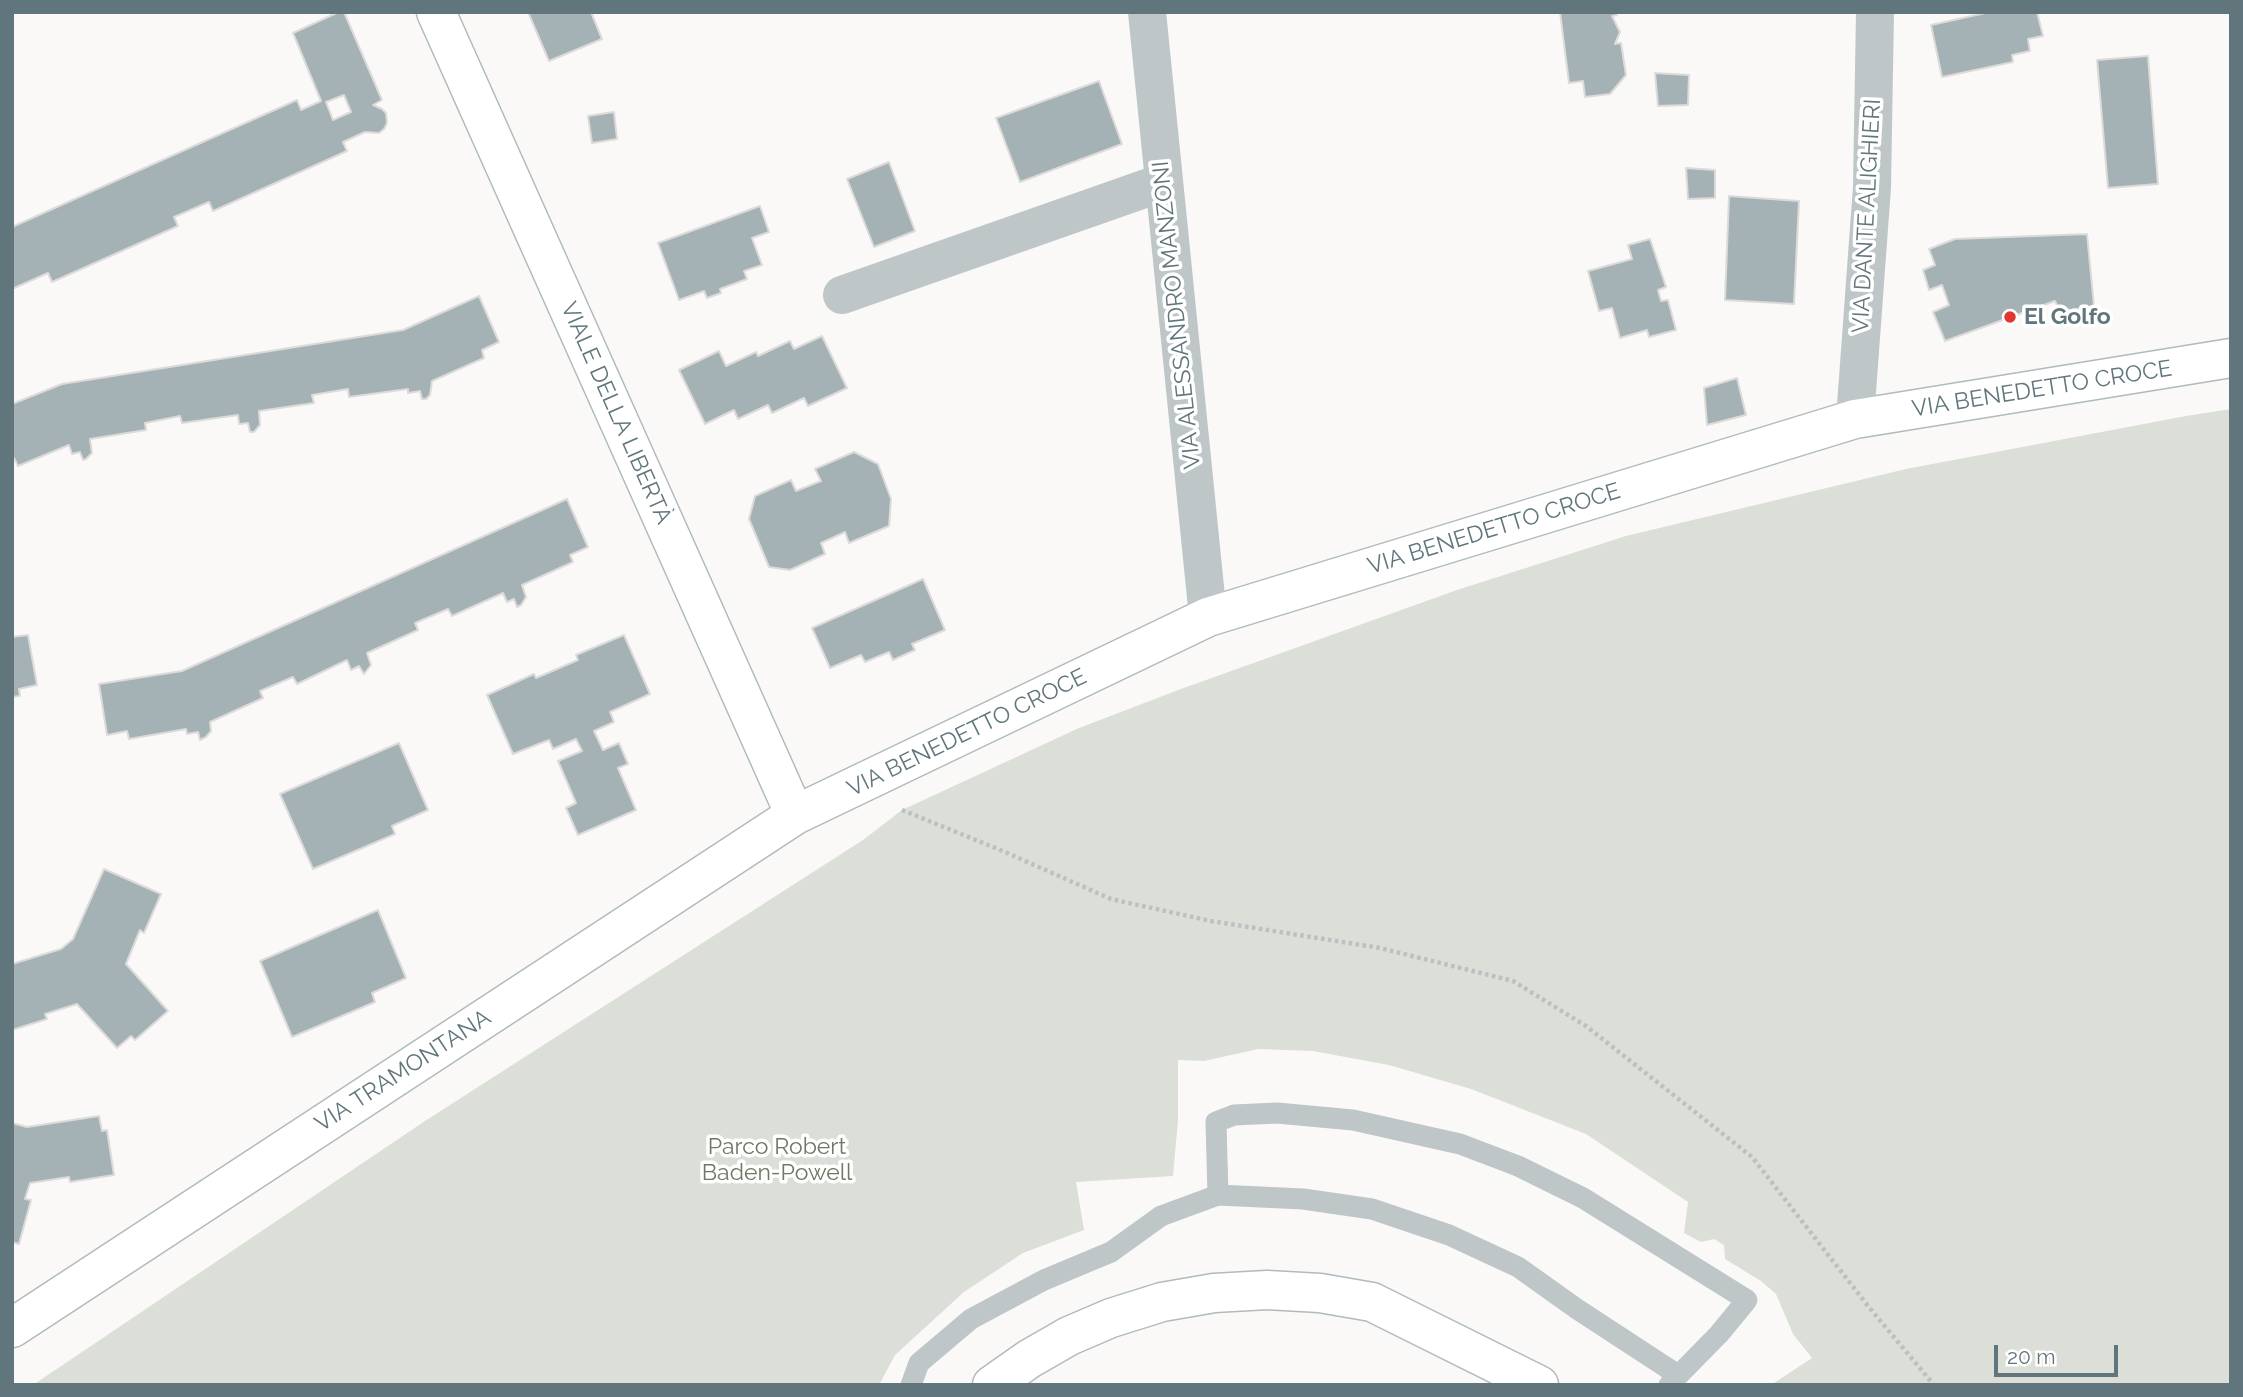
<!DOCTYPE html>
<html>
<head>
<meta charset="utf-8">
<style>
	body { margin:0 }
	#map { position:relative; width:2243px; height:1397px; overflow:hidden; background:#faf9f8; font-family:Raleway,sans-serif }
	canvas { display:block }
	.frame { position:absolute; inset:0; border:14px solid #60767c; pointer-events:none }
	.scale { position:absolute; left:1994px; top:1345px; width:124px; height:32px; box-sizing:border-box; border:4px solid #60767c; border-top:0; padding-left:9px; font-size:21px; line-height:24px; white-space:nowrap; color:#60767c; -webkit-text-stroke:5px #fff; paint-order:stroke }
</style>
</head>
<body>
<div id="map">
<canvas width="2243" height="1397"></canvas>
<div class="frame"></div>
<div class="scale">20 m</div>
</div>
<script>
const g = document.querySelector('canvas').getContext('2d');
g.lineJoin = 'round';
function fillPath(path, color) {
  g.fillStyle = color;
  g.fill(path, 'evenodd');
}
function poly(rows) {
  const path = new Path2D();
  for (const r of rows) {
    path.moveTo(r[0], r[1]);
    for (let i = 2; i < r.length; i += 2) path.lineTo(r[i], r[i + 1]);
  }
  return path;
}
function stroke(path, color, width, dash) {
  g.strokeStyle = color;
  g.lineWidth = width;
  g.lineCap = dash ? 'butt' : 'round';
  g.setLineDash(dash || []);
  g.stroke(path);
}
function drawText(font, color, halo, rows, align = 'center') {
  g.font = font + ' Raleway,sans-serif';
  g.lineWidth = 7;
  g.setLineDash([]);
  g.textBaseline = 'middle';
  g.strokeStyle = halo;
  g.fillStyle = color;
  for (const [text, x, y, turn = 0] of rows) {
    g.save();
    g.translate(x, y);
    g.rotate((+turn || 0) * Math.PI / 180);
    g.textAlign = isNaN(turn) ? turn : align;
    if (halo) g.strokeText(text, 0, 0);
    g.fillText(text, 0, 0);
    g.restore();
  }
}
fillPath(poly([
	[2231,409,2231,1385,1771,1385,1812,1358,1793,1334,1776,1294,1761,1281,1725,1259,1724,1245,1714,1239,1701,1242,1684,1233,1688,1202,1586,1134,1471,1089,1389,1065,1313,1051,1258,1049,1204,1061,1178,1060,1178,1120,1173,1176,1076,1182,1084,1230,1023,1253,964,1292,895,1355,879,1385,33,1385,425,1121,863,840,902,810,1079,728,1181,689,1457,590,1626,536,1906,469,2186,416]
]), '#dbdfd7');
const building = poly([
	[339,12,344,12,382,100,373,105,382,109,386,113,387,123,384,129,379,133,365,132,343,142,347,151,213,211,209,202,174,217,178,226,52,282,48,273,12,289,12,227,297,100,301,110,321,101,293,33,339,12],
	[344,95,351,112,333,120,326,102,344,95],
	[528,12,591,12,602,39,549,61,528,12],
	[1560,12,1617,12,1617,15,1612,16,1620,32,1615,44,1621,43,1626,75,1610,94,1585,97,1583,81,1569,83,1560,12],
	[1990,12,2037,12,2043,36,2028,39,2030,51,2012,55,2013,62,1942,77,1931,25,1990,12],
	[2148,56,2158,184,2108,188,2097,60,2148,56],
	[1655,73,1689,75,1688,105,1658,106,1655,73],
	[1099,81,1122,144,1020,182,996,118,1099,81],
	[614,112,617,139,592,143,588,116,614,112],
	[889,162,915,231,874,247,847,179,889,162],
	[1686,168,1715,170,1715,198,1688,199,1686,168],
	[1729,196,1799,201,1794,304,1725,300,1729,196],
	[760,206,769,232,752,238,762,265,744,271,747,279,720,289,721,293,707,298,704,291,679,300,658,243,760,206],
	[2087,234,2094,306,2060,312,2055,301,1945,341,1933,312,1949,305,1942,285,1929,290,1923,270,1935,265,1929,249,1955,239,2087,234],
	[1650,239,1666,287,1658,290,1661,301,1668,300,1676,330,1649,337,1647,330,1620,338,1612,308,1599,311,1588,271,1632,259,1628,245,1650,239],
	[479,296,499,342,482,350,484,358,432,381,430,395,426,399,422,399,420,391,408,393,408,389,349,397,348,389,312,395,314,403,259,411,260,425,254,432,250,432,248,423,239,424,238,415,182,423,180,416,145,423,146,430,90,439,92,453,86,459,83,460,80,452,72,454,69,445,18,466,14,458,12,459,12,404,62,384,403,330,479,296],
	[822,336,847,388,808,406,804,398,772,413,768,405,738,419,734,410,705,424,679,370,719,351,726,366,756,352,758,356,790,341,794,349,822,336],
	[1737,378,1746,415,1707,425,1704,388,1737,378],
	[854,452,878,464,891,499,889,526,849,543,845,532,821,543,825,554,790,570,769,567,749,519,755,496,791,480,796,491,821,481,815,469,854,452],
	[567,499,588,547,570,555,573,562,522,585,526,597,521,605,517,607,514,599,507,602,503,593,452,616,448,609,415,623,418,630,367,653,371,665,364,674,359,666,351,670,347,660,297,684,293,677,260,691,263,698,210,722,211,731,206,737,200,740,198,732,187,734,186,729,129,739,127,731,107,735,99,684,182,671,567,499],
	[923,579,945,630,912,644,915,650,893,660,889,652,865,662,861,655,830,668,812,628,923,579],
	[28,635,37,685,19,689,20,696,12,697,12,637,28,635],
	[624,635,650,694,610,712,614,722,594,731,603,750,619,743,628,764,618,768,636,810,578,835,566,808,576,803,558,761,582,751,576,739,553,749,549,740,513,754,487,695,534,674,536,678,578,660,576,655,624,635],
	[399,743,428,810,392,826,395,834,313,869,280,794,399,743],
	[104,869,161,894,144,933,140,930,126,964,168,1011,135,1040,131,1036,117,1048,77,1004,45,1014,47,1019,12,1030,12,964,61,949,73,939,104,869],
	[378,910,406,978,372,993,375,1002,292,1037,260,961,378,910],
	[99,1116,102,1131,107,1130,114,1175,70,1182,69,1177,30,1183,25,1199,31,1200,19,1244,12,1242,12,1123,27,1127,99,1116]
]);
fillPath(building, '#a5b2b5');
stroke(building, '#dcdbda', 2);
const secondary = poly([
	[436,12,795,815],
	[12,1328,795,815,1208,617,1855,419,2231,358],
	[992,1385,1029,1359,1069,1336,1111,1318,1162,1302,1214,1293,1267,1290,1320,1293,1372,1302,1539,1385]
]);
stroke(secondary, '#b1babd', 41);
stroke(poly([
	[902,810,998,849,1111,899,1211,921,1380,948,1513,981,1586,1026,1752,1157,1868,1306,1934,1385]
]), '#bbc0c2', 4.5, [3.5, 3.5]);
stroke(poly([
	[911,1385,919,1363,971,1319,1044,1280,1111,1252,1161,1216,1218,1195],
	[1669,1385,1719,1334,1747,1300,1583,1198,1518,1166,1460,1144,1353,1120,1277,1113,1234,1115,1216,1122,1218,1195,1303,1199,1372,1209,1449,1235,1518,1267,1577,1309,1678,1375]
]), '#bec6c8', 21);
stroke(poly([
	[1147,12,1208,617],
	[842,295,1164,182],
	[1855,419,1872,187,1875,12]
]), '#bec6c8', 38);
stroke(secondary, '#fff', 38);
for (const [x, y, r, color] of [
	[2010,317,7,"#e13730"]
]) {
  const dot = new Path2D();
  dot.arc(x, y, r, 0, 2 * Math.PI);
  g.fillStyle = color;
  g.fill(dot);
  stroke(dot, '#fff', 2.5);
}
drawText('23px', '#60767c', '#fff', [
	["VIA DANTE ALIGHIERI",1867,216,-87],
	["VIA ALESSANDRO MANZONI",1177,315,-96],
	["VIA BENEDETTO CROCE",2042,389,-9],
	["VIALE DELLA LIBERTÀ",616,413,66],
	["VIA BENEDETTO CROCE",1494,529,-17],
	["VIA BENEDETTO CROCE",967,733,-26],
	["VIA TRAMONTANA",403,1071,-33]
]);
drawText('bold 23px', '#60767c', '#fff', [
	["El Golfo",2024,317]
], 'left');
drawText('23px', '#6c7a64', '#fff', [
	["Parco Robert",777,1147],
	["Baden-Powell",777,1173]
]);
</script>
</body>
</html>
